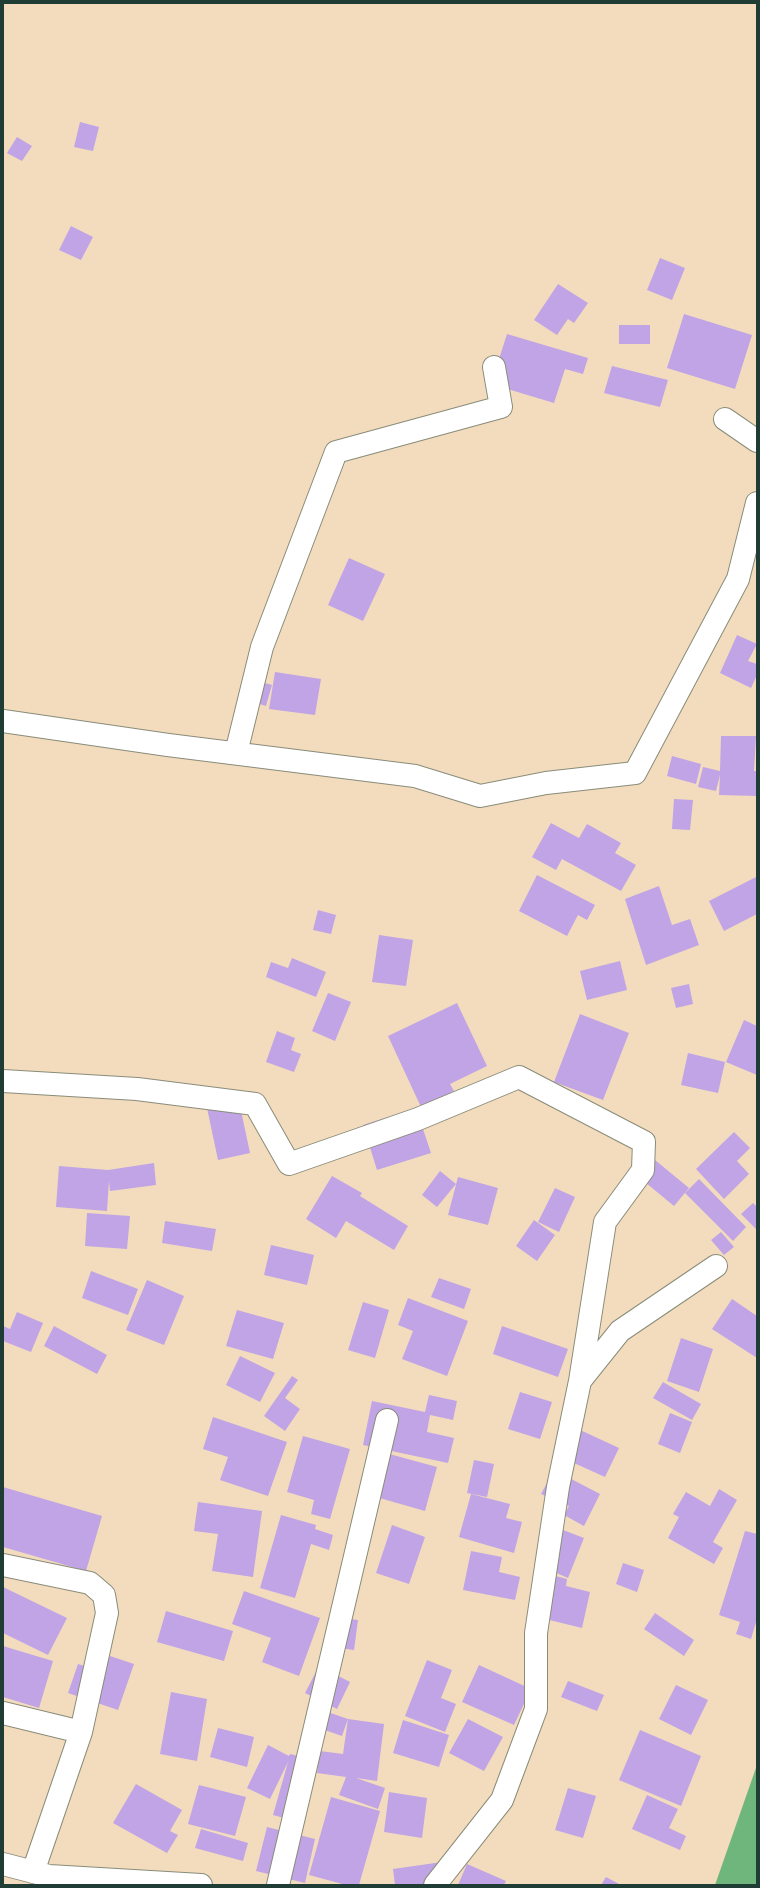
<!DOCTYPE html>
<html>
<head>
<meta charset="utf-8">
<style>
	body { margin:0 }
	#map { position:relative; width:760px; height:1888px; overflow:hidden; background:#f3dcbe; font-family:Delius,sans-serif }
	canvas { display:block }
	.frame { position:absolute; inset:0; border:4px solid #1f3d34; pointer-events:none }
</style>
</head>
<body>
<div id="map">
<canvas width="760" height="1888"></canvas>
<div class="frame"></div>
</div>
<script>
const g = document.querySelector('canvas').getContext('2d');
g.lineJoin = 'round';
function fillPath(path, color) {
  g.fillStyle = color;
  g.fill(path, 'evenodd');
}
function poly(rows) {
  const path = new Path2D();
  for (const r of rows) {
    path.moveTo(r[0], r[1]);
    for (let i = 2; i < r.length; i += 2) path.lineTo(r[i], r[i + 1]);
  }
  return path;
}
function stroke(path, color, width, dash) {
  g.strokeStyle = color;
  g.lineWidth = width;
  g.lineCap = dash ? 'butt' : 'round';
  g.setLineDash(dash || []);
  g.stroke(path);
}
fillPath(poly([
	[757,1765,757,1885,715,1885]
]), '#6eb67c');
fillPath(poly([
	[80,122,99,127,93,151,74,147],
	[17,137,32,146,22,161,7,153],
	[71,226,93,237,81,260,59,250],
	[660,258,685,268,672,300,647,290],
	[558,284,588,303,574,323,568,319,557,335,534,320],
	[684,314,752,335,735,389,667,368],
	[619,325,650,325,650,344,619,344],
	[507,334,588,358,583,374,565,369,554,403,491,384],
	[612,366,668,380,660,407,604,393],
	[349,558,385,574,363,621,328,605],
	[737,635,757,644,748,661,757,664,757,675,751,688,720,673],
	[275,672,321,679,315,715,269,709],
	[251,679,272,685,266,706,246,700],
	[721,736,756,736,754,771,757,771,757,796,719,795,720,775,716,791,698,787,703,767,720,771],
	[672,756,701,764,696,784,667,776],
	[674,799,693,800,690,830,672,829],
	[551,823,579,838,587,824,621,843,615,853,636,865,621,891,562,859,556,870,532,857],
	[537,875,595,905,587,920,578,915,567,936,519,911],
	[756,877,757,914,724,931,709,901],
	[659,886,672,925,690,919,699,945,646,965,625,899],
	[318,910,336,915,331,934,313,930],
	[379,935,413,940,406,986,372,982],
	[292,958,326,972,316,997,266,977,271,962,288,968],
	[620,961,627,990,587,1000,580,971],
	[689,984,693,1004,676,1008,671,988],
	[328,993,351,1002,335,1041,312,1031],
	[457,1003,487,1066,450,1084,454,1091,421,1107,388,1036],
	[580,1014,629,1033,603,1100,554,1082],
	[744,1020,757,1026,757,1075,726,1062],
	[277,1031,295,1038,291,1050,301,1054,294,1072,266,1062],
	[688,1053,725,1062,718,1093,681,1085],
	[239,1101,250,1153,218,1160,207,1108],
	[416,1108,431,1153,377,1170,363,1125],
	[734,1132,750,1148,737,1161,749,1174,724,1199,696,1169],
	[655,1160,689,1188,674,1206,640,1178],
	[154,1163,156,1185,110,1191,109,1181,107,1211,56,1207,59,1166,108,1170],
	[440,1171,456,1184,437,1207,422,1195],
	[332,1176,362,1193,360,1196,408,1226,394,1250,346,1221,336,1238,306,1219],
	[458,1177,498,1188,488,1225,448,1215],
	[699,1179,746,1227,733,1241,685,1193],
	[555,1188,575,1197,559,1232,538,1222],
	[753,1203,757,1207,757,1230,741,1214],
	[87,1213,130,1216,127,1249,85,1246],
	[534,1220,555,1235,537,1261,516,1246],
	[165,1221,216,1229,212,1251,162,1243],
	[721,1232,734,1247,724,1255,711,1240],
	[271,1245,314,1255,307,1285,264,1275],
	[91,1271,138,1289,128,1315,82,1298],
	[439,1278,471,1289,464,1309,431,1297],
	[147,1280,184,1296,164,1345,126,1330],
	[408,1298,468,1321,447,1376,402,1359,413,1331,398,1325],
	[732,1299,757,1316,757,1358,712,1329],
	[363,1302,389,1310,375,1358,348,1350],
	[237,1310,284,1323,273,1359,226,1346],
	[17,1312,43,1323,31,1352,3,1341,3,1326,10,1329],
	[54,1326,107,1355,97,1374,44,1346],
	[502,1326,568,1349,558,1377,493,1354],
	[681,1338,713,1349,699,1392,667,1381],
	[240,1356,275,1373,260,1402,226,1385],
	[292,1376,298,1380,285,1398,300,1409,285,1431,264,1416],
	[663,1382,701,1404,692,1420,653,1398],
	[520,1392,552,1402,540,1439,508,1429],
	[429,1395,457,1401,453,1420,430,1415,427,1432,454,1438,448,1463,363,1445,372,1401,425,1412],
	[670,1413,692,1422,680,1453,658,1444],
	[213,1417,287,1442,268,1496,220,1480,228,1457,203,1449],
	[578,1429,619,1448,605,1477,565,1459],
	[303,1436,350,1449,330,1519,311,1514,314,1500,287,1492],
	[382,1452,437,1467,425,1511,369,1495],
	[474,1460,494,1464,487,1497,467,1493],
	[554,1470,600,1494,584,1526,564,1515,569,1506,541,1494],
	[3,1487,102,1516,86,1571,3,1547],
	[719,1489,737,1500,713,1542,723,1548,714,1564,668,1538,679,1517,673,1514,686,1492,710,1506],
	[471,1494,510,1504,506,1518,522,1522,514,1553,459,1537],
	[198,1502,262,1511,253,1577,212,1571,218,1534,194,1531],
	[281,1515,316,1525,315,1529,333,1535,329,1550,311,1544,295,1598,260,1588],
	[392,1525,425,1537,409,1584,376,1573],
	[563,1530,584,1538,568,1578,547,1569],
	[745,1531,757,1534,757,1619,751,1639,736,1634,740,1622,719,1615],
	[471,1551,502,1557,499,1572,520,1577,515,1600,463,1590],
	[623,1563,644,1570,637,1592,616,1584],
	[540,1572,567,1579,566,1586,590,1592,582,1628,529,1615],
	[3,1587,67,1618,48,1655,3,1633],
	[244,1591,320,1618,299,1676,262,1662,271,1638,232,1624],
	[166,1611,233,1631,224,1661,157,1642],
	[655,1613,694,1640,684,1656,644,1629],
	[336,1617,358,1620,354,1650,332,1647],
	[3,1646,53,1661,39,1708,3,1697],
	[110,1656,134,1664,118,1710,68,1693,78,1664,104,1672],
	[427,1660,452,1670,441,1698,456,1704,445,1732,405,1716],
	[479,1665,531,1689,514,1725,462,1702],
	[319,1666,350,1682,337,1709,305,1693],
	[568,1681,604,1695,597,1711,561,1697],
	[676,1685,708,1700,691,1735,659,1719],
	[171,1692,207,1699,197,1761,160,1754],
	[322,1710,348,1719,384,1724,377,1781,356,1778,385,1788,378,1809,339,1795,346,1777,317,1773,320,1751,343,1754,348,1719,342,1736,316,1727],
	[468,1719,503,1737,484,1771,449,1753],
	[403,1720,449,1735,439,1767,393,1753],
	[218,1728,254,1737,247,1767,210,1757],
	[640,1730,701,1756,681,1806,619,1780],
	[268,1745,289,1756,290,1754,311,1759,295,1821,273,1815,288,1762,270,1799,247,1788],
	[136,1784,182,1810,170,1831,178,1835,167,1853,113,1823],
	[199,1785,246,1797,235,1836,188,1824],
	[568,1788,596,1796,583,1838,555,1830],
	[389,1792,427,1798,422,1838,384,1832],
	[647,1795,678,1809,669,1828,686,1836,680,1850,632,1829],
	[331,1797,380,1811,359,1885,346,1885,309,1875],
	[267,1827,315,1839,305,1883,256,1871],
	[201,1829,248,1843,243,1861,195,1848],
	[442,1862,445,1885,395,1885,393,1869],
	[467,1864,506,1881,504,1885,458,1885],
	[606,1877,621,1885,601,1885]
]), '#c0a4e5');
const minor = poly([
	[725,419,757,441],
	[3,721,168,745,415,776,480,796,546,783,635,773,738,579,757,503],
	[236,753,262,647,336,452,501,407,494,367],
	[3,1081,137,1089,255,1104,289,1164,418,1119,519,1077,644,1142,643,1170,605,1222,580,1381],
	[3,1565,90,1583,104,1595,107,1613,81,1732,33,1872],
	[3,1713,81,1732],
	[3,1864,49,1876,201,1885],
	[278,1885,387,1420],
	[435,1885,502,1800,536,1709,536,1633,558,1487,580,1381,620,1331,716,1266]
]);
stroke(minor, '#898c79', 24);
stroke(minor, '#fff', 22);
</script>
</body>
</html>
